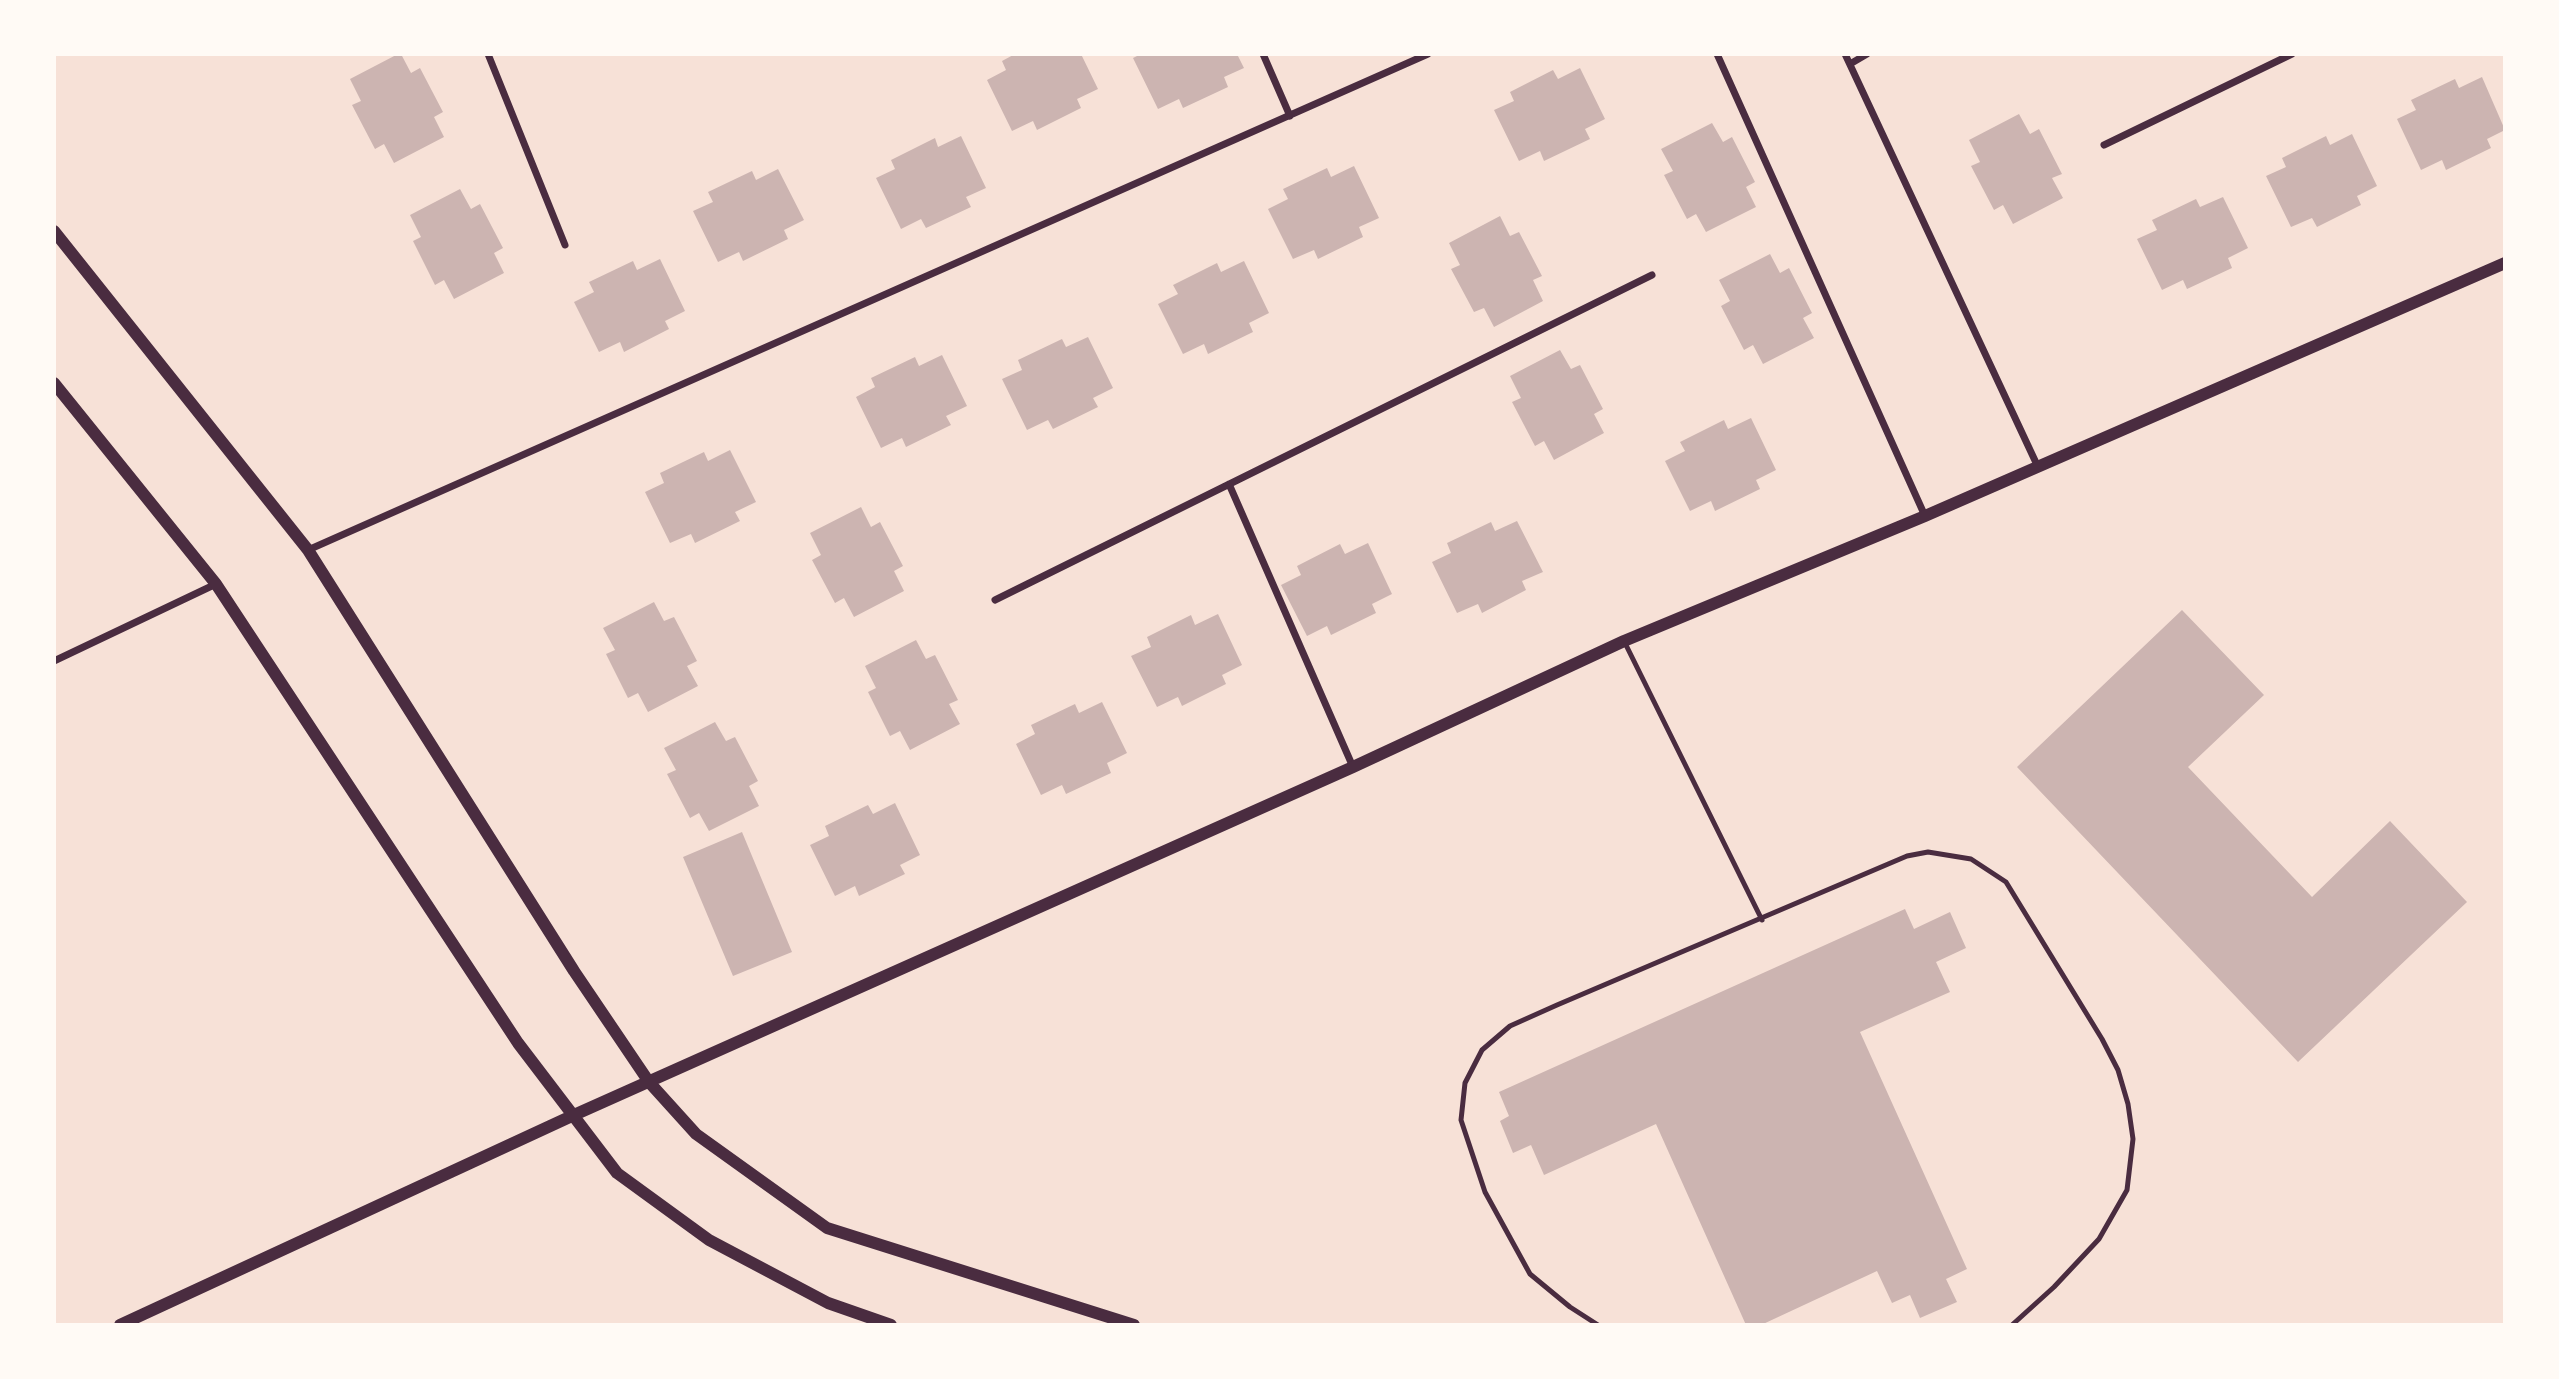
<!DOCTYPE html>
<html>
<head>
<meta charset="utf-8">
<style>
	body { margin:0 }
	#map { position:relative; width:2559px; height:1379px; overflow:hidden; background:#f7e1d7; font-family:"Noto Sans",sans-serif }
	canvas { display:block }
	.frame { position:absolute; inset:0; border:56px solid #fffaf5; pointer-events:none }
</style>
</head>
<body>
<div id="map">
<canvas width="2559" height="1379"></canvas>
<div class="frame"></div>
</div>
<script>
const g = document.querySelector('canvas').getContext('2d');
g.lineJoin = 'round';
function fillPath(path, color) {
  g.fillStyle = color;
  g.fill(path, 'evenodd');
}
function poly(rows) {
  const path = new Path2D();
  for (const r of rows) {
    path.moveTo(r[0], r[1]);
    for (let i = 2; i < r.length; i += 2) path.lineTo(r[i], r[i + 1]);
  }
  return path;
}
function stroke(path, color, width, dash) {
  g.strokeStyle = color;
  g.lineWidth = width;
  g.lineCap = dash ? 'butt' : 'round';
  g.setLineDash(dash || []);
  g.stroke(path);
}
fillPath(poly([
	[398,54,401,54,411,73,420,68,443,112,434,117,444,137,394,163,384,144,375,149,352,105,361,101,350,79],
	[1015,54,1081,54,1098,89,1077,99,1081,108,1037,130,1033,121,1012,131,987,80,1006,70,1002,61],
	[1141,54,1237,54,1244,68,1224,77,1228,87,1183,108,1179,99,1158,109,1133,58],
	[1580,68,1605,119,1585,129,1590,139,1544,161,1540,151,1519,161,1494,110,1514,101,1510,92,1553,70,1558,79],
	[2482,77,2505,130,2487,139,2491,148,2446,170,2442,160,2421,170,2397,119,2416,110,2411,100,2455,79,2459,88],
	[2019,114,2030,134,2039,129,2062,174,2052,178,2063,198,2013,224,2003,205,1994,210,1971,166,1980,162,1969,140],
	[1712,123,1723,142,1732,137,1755,182,1746,187,1756,207,1706,232,1696,214,1687,219,1664,175,1673,171,1661,149],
	[2352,134,2377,186,2357,196,2361,205,2317,227,2312,218,2291,227,2266,176,2286,167,2282,158,2326,136,2330,145],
	[961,136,986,188,966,197,971,207,926,228,921,219,901,229,876,178,895,169,891,160,935,138,938,147],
	[1354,166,1379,218,1359,227,1363,237,1318,259,1314,250,1293,259,1268,209,1288,199,1283,189,1327,168,1331,177],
	[778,169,804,220,784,230,788,239,743,261,739,252,718,262,693,211,713,202,708,192,752,171,756,180],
	[460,189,471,209,480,204,503,248,494,253,504,273,454,299,444,280,435,285,413,241,421,237,410,215],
	[2223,197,2248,248,2228,258,2232,268,2187,289,2183,280,2162,290,2137,239,2157,230,2152,220,2196,199,2200,207],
	[1500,216,1510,236,1519,232,1542,276,1533,280,1543,301,1494,327,1484,308,1474,312,1451,269,1460,265,1449,243],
	[1770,254,1780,273,1789,268,1812,313,1803,318,1814,338,1763,364,1753,345,1744,350,1721,306,1730,301,1719,280],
	[660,259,685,311,665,321,669,329,624,352,620,342,599,352,574,302,594,292,589,282,633,261,637,270],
	[1244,261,1269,313,1249,323,1253,332,1208,354,1204,344,1183,354,1158,304,1178,294,1173,285,1217,263,1221,272],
	[1088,337,1113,388,1093,398,1098,407,1053,429,1048,420,1027,430,1002,379,1022,370,1018,360,1062,339,1066,347],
	[1560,350,1571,369,1580,365,1603,409,1594,414,1604,433,1554,460,1544,441,1535,446,1512,402,1521,398,1510,376],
	[942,355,967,406,946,416,951,425,906,447,902,438,881,448,856,397,875,387,871,378,915,357,919,366],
	[1751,418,1776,470,1756,480,1760,489,1715,511,1711,501,1690,511,1665,461,1685,451,1680,442,1724,420,1728,429],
	[730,450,756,502,735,512,740,521,695,543,691,534,670,543,645,492,664,483,660,473,704,452,708,461],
	[861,507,871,527,880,522,903,566,894,571,904,591,854,617,844,598,835,603,812,560,821,555,810,533],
	[1517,521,1543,572,1522,581,1526,590,1482,613,1478,604,1457,613,1432,562,1451,553,1447,543,1491,522,1495,531],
	[1368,543,1392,594,1372,604,1376,613,1331,635,1327,626,1307,636,1281,585,1301,575,1297,566,1340,544,1345,554],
	[654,602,664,621,674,617,697,661,687,666,698,686,648,712,638,693,628,698,606,654,615,650,603,628],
	[2182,610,2264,695,2188,767,2312,897,2390,821,2467,902,2298,1062,2017,767],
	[1218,614,1242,665,1222,675,1226,684,1182,706,1178,697,1157,707,1131,656,1151,647,1147,637,1191,615,1195,625],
	[916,640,926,659,935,655,958,700,949,704,960,724,910,750,900,731,890,736,868,692,876,688,865,666],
	[1102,702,1127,753,1107,763,1111,773,1066,794,1062,785,1041,795,1016,744,1035,734,1031,725,1075,704,1079,713],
	[715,722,726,741,735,737,758,781,749,786,759,806,709,831,699,813,690,818,667,774,676,770,664,748],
	[895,803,920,855,900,865,905,874,859,896,855,886,835,896,810,845,829,836,825,826,868,805,873,814],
	[742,832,792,952,733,976,683,857],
	[1905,909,1914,929,1950,912,1966,948,1936,962,1950,992,1860,1032,1967,1269,1946,1279,1957,1302,1920,1318,1910,1295,1892,1303,1877,1271,1761,1325,1746,1325,1656,1124,1544,1175,1531,1145,1513,1153,1500,1121,1509,1116,1499,1092]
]), '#ccb4b1');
stroke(poly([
	[1624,641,1762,920],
	[1598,1325,1570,1307,1530,1274,1485,1192,1461,1120,1465,1083,1482,1050,1510,1026,1557,1005,1907,856,1928,852,1971,859,2006,882,2102,1039,2118,1070,2128,1104,2133,1139,2127,1190,2099,1239,2054,1287,2012,1325]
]), '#4a2c40', 5);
stroke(poly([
	[488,54,565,245],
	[1263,54,1290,116],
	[1717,54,1925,516],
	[1845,54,2038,467],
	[1850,64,1867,54],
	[2104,145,2292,54],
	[1229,484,1353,767],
	[308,550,1428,54],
	[995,600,1652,275],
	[54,661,216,584]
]), '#4a2c40', 7);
stroke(poly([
	[54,231,308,550,574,971,649,1082,696,1134,827,1228,1134,1325],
	[54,383,216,584,518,1043,617,1173,709,1240,828,1303,891,1325],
	[120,1325,574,1115,1353,767,1624,641,1925,516,2505,263]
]), '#4a2c40', 12);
</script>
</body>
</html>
